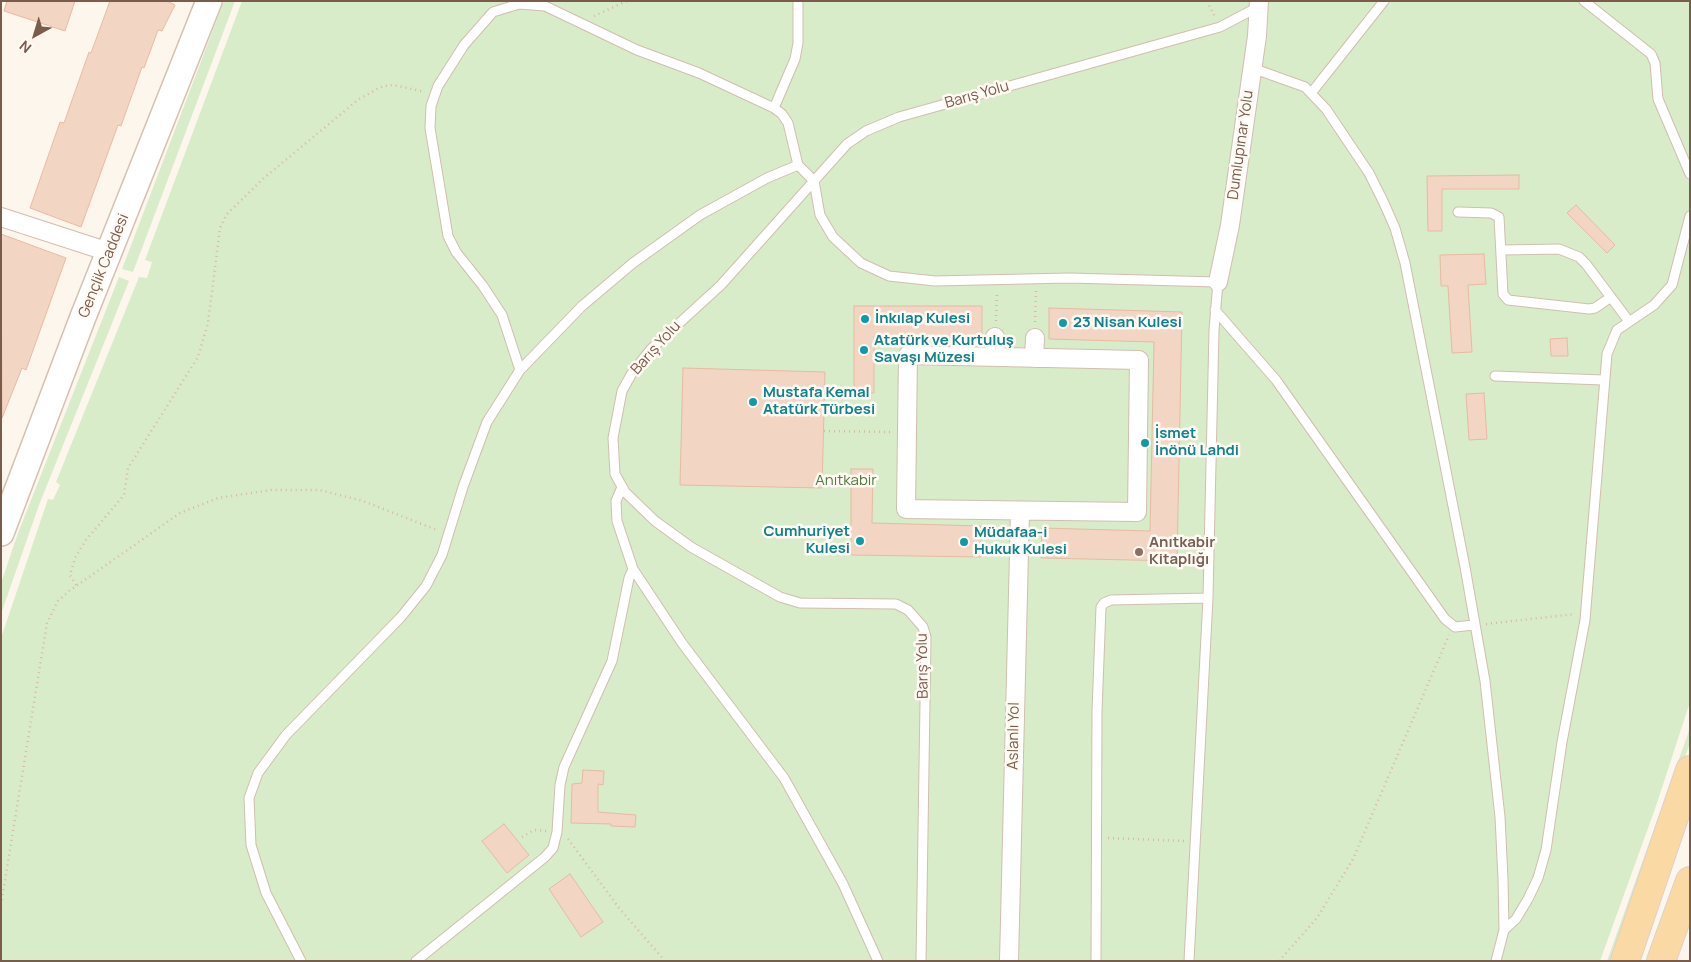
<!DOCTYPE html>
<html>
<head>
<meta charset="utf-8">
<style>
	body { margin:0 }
	#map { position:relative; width:1691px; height:962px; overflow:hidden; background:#fdf6ec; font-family:Manrope,sans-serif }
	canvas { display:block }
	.frame { position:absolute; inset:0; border:2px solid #7a5c4d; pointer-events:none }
	.north { position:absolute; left:10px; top:10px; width:50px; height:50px; -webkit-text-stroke:4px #fffaf3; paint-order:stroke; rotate:219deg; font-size:14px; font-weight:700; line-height:20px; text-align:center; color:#7a5c4d }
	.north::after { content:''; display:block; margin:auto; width:18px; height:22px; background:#7a5c4d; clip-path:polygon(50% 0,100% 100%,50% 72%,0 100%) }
</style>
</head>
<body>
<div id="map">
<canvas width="1691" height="962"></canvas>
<div class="frame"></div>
<div class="north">N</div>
</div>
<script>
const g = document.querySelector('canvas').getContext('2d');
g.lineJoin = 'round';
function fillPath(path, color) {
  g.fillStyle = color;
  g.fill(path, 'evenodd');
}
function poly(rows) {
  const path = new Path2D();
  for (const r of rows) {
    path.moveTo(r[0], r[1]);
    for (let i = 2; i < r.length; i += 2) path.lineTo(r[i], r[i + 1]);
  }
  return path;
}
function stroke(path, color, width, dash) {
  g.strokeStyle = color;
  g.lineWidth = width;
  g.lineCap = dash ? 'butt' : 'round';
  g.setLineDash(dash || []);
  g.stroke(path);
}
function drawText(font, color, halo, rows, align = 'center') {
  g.font = font + ' Manrope,sans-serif';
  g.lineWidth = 5;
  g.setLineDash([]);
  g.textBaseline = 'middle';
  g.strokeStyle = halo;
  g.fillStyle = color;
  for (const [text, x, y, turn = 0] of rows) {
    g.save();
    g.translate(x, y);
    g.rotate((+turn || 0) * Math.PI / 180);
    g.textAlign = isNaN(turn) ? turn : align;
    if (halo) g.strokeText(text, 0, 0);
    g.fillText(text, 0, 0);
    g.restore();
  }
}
fillPath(poly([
	[224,1,235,1,133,272,122,269],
	[242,1,1690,1,1690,702,1656,806,1600,961,1,961,1,638,48,499,53,500,60,485,56,482,139,277,147,278,152,262,145,260],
	[119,277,129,281,39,505,1,614,1,583,18,533],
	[1690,728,1690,743,1612,961,1607,961]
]), '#d8ecc9');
const building = poly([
	[7,1,75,1,65,31,4,11,7,1],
	[110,1,167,1,175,5,162,31,158,30,144,68,142,67,121,126,118,125,81,227,30,208,60,122,64,123,89,52,91,53,110,1],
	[1519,175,1519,189,1442,189,1442,231,1428,231,1427,176,1519,175],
	[1576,205,1615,245,1607,253,1567,213,1576,205],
	[1,234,66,258,26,370,22,368,2,418,1,234],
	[1484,254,1486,284,1468,285,1472,352,1452,353,1448,286,1441,286,1440,255,1484,254],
	[854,306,982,306,982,338,874,336,874,393,854,393,854,306],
	[1049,308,1182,312,1177,561,1041,558,1042,528,1150,531,1154,342,1049,339,1049,308],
	[1567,338,1568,356,1551,356,1550,339,1567,338],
	[683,368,825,372,822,488,680,485,683,368],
	[1484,393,1487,439,1469,440,1466,394,1484,393],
	[851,469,873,469,872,523,981,526,981,557,851,555,851,469],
	[583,770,604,771,603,785,598,784,598,812,636,815,635,827,611,826,611,824,571,823,572,784,582,783,583,770],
	[504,824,529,855,507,873,482,841,504,824],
	[570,874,603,922,581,937,549,889,570,874]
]);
fillPath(building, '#f3d5c3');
stroke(building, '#e6bba3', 1);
const lane = poly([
	[1584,1,1651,54,1655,63,1658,99,1690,174],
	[1252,68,1305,87,1326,109,1369,173,1383,201,1395,228,1405,263,1465,567,1485,681,1500,817,1503,879,1504,930,1496,961],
	[1312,92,1384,1],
	[774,108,795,59,798,43,798,1],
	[1458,212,1491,213,1499,217,1503,294,1508,300,1589,309,1595,308,1611,297],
	[1502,250,1559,249,1579,257,1586,264,1628,320],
	[1215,310,1276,380,1445,619,1455,627,1474,625],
	[520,370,502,315,483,286,456,252,448,236,430,128,431,106,438,86,464,45,493,12,519,4,545,6,637,50,699,73,774,108,782,114,788,123,798,165],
	[1495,376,1603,380],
	[622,487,616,501,617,521,633,569,682,643,784,778,843,884,878,961],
	[1504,930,1516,919,1528,899,1538,878,1546,850,1562,742,1585,620,1607,354,1617,330,1654,305,1672,285,1690,216],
	[301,961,266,893,251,845,249,798,258,773,286,735,401,617,426,586,442,555,463,487,487,422,520,370,582,306,633,263,700,215,767,178,798,165,814,181,820,215,833,237,861,263,889,276,935,281,1069,278,1218,282,1214,330,1208,598,1189,961],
	[416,961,545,857,553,848,557,832,560,785,564,767,612,661,629,578,633,569],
	[921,961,926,637,923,627,908,610,896,604,800,603,780,597,691,547,655,521,625,492,615,474,613,438,622,391,632,373,651,349,721,285,847,144,866,131,899,117,1220,27,1258,7],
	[1096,961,1097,711,1101,607,1104,603,1111,600,1208,598]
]);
const street = poly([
	[1,217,109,252],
	[1218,282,1230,225,1257,36,1259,1],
	[908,355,1139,360,1137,512,906,509,908,355],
	[994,357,995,337],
	[1034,358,1035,338],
	[1009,961,1020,511]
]);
const secondary = poly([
	[1,533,83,317,209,1]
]);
const primary = poly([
	[1625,961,1690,770],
	[1661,961,1690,881]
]);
stroke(lane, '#d1beb0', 11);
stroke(street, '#d1beb0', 20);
stroke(secondary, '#d6c0b0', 28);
stroke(primary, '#dad1cd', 30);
stroke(poly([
	[1207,1,1215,17],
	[594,16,627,1],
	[996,321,997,291],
	[1035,322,1036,290],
	[824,431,891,432],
	[76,585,70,575,75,558,86,540,124,495,128,468,198,357,208,323,220,228,227,214,264,178,359,99,383,86,394,85,425,92],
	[1486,624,1575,614],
	[522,837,534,830,547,831],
	[1108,838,1185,841],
	[568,839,619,908,665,961],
	[1,905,47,623,58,601,69,591,180,513,218,498,271,490,320,490,363,501,437,530],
	[1279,961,1317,918,1353,859,1449,635]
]), '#d9b8a5', 2.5, [1, 4]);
stroke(lane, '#fff', 9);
stroke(street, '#fff', 18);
stroke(secondary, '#fff', 25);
stroke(primary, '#fbd9a5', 28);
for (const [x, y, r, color] of [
	[865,319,5,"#0f9aa8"],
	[1063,323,5,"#0f9aa8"],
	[864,350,5,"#0f9aa8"],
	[753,402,5,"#0f9aa8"],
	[1145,443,5,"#0f9aa8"],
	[860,541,5,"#0f9aa8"],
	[964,542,5,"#0f9aa8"],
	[1139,552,5,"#8d6e63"]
]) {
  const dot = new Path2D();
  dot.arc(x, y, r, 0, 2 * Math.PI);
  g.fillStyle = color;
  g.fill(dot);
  stroke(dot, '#fffaf3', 2);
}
drawText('15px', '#7a5c4d', '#fffaf3', [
	["Barış Yolu",977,95,-16],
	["Dumlupınar Yolu",1241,145,-82],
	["Gençlik Caddesi",104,266,-68],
	["Barış Yolu",656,348,-48],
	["Barış Yolu",923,666,-91],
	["Aslanlı Yol",1014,736,-89]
]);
drawText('bold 15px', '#0d838f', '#fffaf3', [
	["İnkılap Kulesi",875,319],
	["23 Nisan Kulesi",1073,323],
	["Atatürk ve Kurtuluş",874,341],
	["Savaşı Müzesi",874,358],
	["Mustafa Kemal",763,393],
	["Atatürk Türbesi",763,410],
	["İsmet",1155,434],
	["İnönü Lahdi",1155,451],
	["Cumhuriyet",850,532,"right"],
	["Kulesi",850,549,"right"],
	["Müdafaa-i",974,533],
	["Hukuk Kulesi",974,550]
], 'left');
drawText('15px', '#537a41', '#fffaf3', [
	["Anıtkabir",846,481]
]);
drawText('bold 15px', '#785e54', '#fffaf3', [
	["Anıtkabir",1149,543],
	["Kitaplığı",1149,560]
], 'left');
</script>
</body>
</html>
